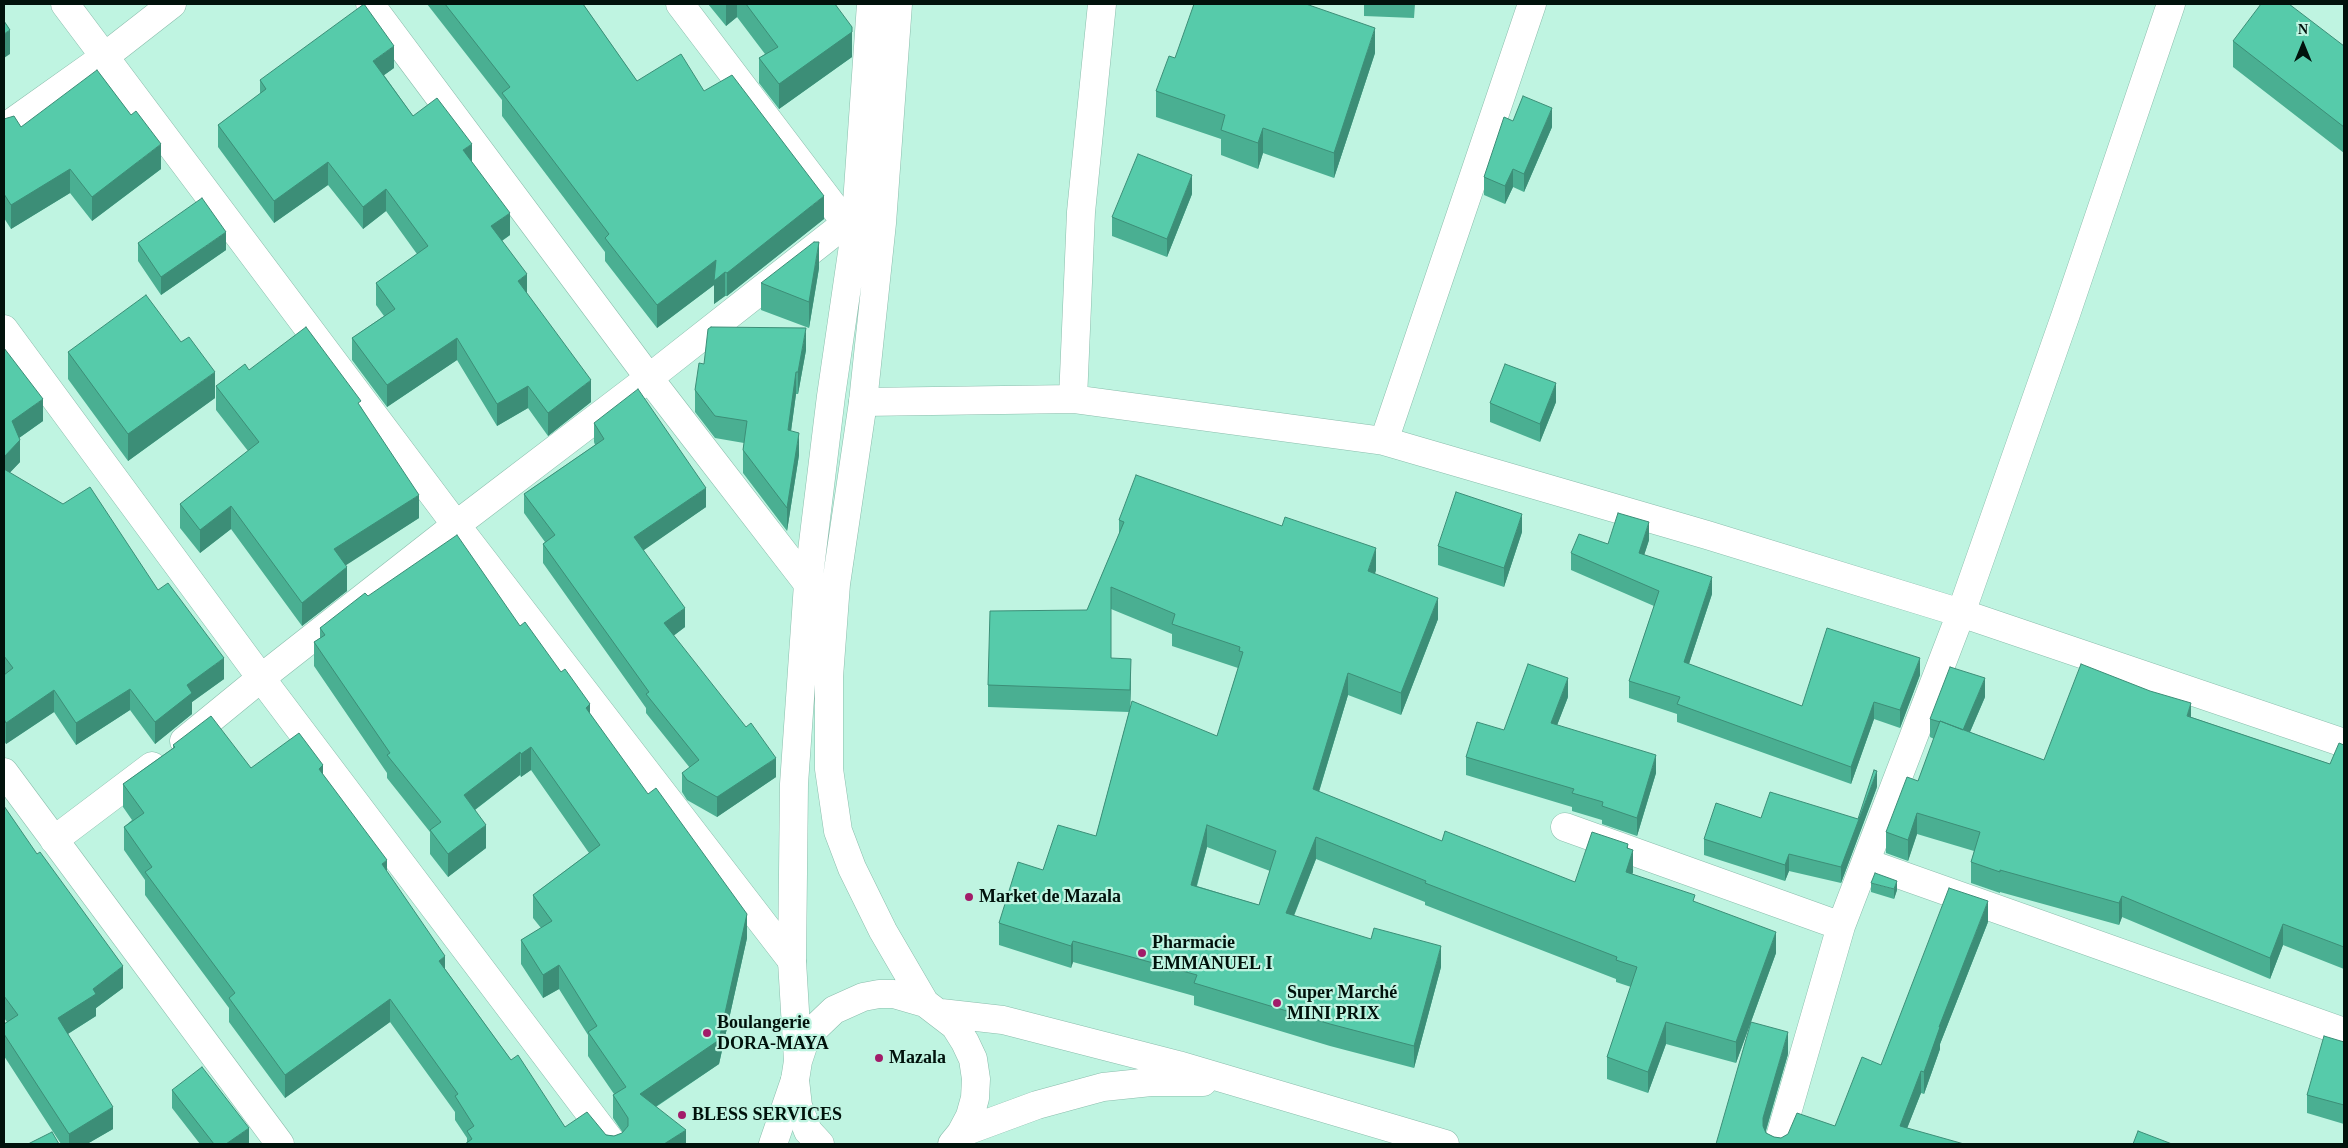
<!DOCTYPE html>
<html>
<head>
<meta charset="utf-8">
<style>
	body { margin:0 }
	#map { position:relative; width:2348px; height:1148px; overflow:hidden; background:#bff4e1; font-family:"Times New Roman",serif }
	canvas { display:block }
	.frame { position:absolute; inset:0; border:5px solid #01120c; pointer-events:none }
	.north { position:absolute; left:2278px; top:20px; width:50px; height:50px; -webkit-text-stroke:4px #bff4e1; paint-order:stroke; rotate:0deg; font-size:14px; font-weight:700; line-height:20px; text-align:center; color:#01120c }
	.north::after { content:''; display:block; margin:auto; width:18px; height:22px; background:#01120c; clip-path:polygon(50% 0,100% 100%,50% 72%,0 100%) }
</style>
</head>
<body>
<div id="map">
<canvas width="2348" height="1148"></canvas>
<div class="frame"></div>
<div class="north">N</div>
</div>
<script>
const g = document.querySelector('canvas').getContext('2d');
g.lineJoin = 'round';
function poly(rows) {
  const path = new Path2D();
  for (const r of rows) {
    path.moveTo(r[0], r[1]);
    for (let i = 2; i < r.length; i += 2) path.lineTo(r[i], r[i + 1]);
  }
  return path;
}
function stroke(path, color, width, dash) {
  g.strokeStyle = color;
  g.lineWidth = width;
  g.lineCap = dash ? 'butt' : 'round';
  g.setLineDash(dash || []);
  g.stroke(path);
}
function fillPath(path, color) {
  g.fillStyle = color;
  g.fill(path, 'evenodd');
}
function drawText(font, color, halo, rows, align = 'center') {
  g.font = font + ' "Times New Roman",serif';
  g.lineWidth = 4.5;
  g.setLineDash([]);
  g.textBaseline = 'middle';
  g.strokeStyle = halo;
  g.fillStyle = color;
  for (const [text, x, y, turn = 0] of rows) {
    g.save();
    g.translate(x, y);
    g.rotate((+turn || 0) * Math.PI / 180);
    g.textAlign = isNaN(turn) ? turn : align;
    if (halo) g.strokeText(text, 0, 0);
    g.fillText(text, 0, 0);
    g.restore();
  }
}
const minor = poly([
	[65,4,456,525,792,961],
	[370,4,649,378,808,584],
	[680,4,846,223],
	[4,128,104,57,172,4],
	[4,329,261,678,613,1144],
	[1073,399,1081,212,1102,4],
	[863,402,1073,399,1384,441,1707,535,1961,613,2344,743],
	[1384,441,1532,4],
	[184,741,261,678,456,525,649,378,846,223,855,232],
	[4,772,280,1144],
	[1565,827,1841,926],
	[54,840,152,766],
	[1867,863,2344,1032],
	[1778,1144,1841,926,1961,613,2066,314,2171,4]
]);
const secondary = poly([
	[773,1144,795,1080]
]);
const primary = poly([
	[898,4,882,223,863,402,836,584,829,677,829,769,838,831,852,868,883,931,925,1003],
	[941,1013,1003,1020,1178,1065,1445,1144],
	[798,1061,792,961,794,784,808,584,831,396,855,232,871,4],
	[961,1133,1037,1105,1103,1087,1151,1082,1203,1082],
	[820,1144,808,1131,798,1106,795,1080,798,1061,803,1046,811,1032,834,1010,863,997,879,994,894,994,925,1003,955,1026,965,1042,973,1059,976,1079,975,1098,970,1116,961,1133,952,1144]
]);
stroke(minor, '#8abdac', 29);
stroke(secondary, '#8abdac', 29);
stroke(primary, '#8abdac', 29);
stroke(minor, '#fff', 28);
stroke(secondary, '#fff', 28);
stroke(primary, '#fff', 28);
fillPath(poly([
	[427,4,583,4,637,81,704,91,824,219,727,296,725,296,714,304,714,285,657,328,605,261,605,252,502,116,502,100],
	[708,4,835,4,852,52,852,57,779,109,759,83,759,58,765,54,737,17,726,26],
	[1364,4,1415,4,1414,18,1364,16],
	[2233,41,2344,46,2344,153,2233,67],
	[1375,53,1334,178,1263,153,1258,169,1221,155,1221,139,1156,117,1156,91,1175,58],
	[394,68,384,75,413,116,472,162,510,235,502,241,527,294,591,402,548,436,528,408,497,426,457,360,387,407,352,360,352,338,384,316,376,305,376,283,417,254,386,211,363,229,328,185,274,223,218,147,218,125,260,94,260,80],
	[4,119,21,127,161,169,92,221,70,193,11,229,4,218],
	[1513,121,1552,127,1524,192,1513,187,1505,204,1484,195,1484,177],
	[1192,194,1167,257,1112,236,1112,217],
	[138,243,226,250,161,295,138,261],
	[819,268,809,328,761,310,761,283],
	[4,348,43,421,19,438,20,462,9,473,158,590,224,679,192,702,192,714,155,744,130,710,76,745,54,712,6,744,4,741],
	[806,350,798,394,796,394,791,431,799,455,787,531,743,473,743,450,744,443,715,438,695,412,695,390,704,364],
	[68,352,215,398,128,461,68,379],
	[249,370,361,407,419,518,345,565,347,591,302,626,231,529,200,553,180,528,180,504,248,451,216,410,216,386],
	[1556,402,1540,442,1490,422,1490,403],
	[594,423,706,507,643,550,685,627,673,636,776,777,717,817,687,800,682,792,682,773,690,768,646,713,646,708,543,563,543,544,545,542,524,513,524,494,595,445,594,442],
	[1119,520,1376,570,1375,574,1438,619,1401,715,1348,695,1319,792,1442,841,1575,882,1628,848,1633,872,1632,874,1695,902,1776,953,1736,1063,1666,1044,1648,1093,1607,1079,1607,1057,1631,987,1616,982,1616,979,1425,905,1425,902,1316,859,1294,916,1441,967,1414,1068,1330,1046,1194,1005,1194,996,1073,962,1071,968,999,945,999,923,1043,870,1096,836,1129,712,988,707,988,685,1087,610,1119,534],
	[1111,609,1172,634,1172,646,1238,668,1217,736,1130,711,1131,681,1111,658],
	[1207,847,1270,871,1259,905,1197,886],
	[1522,532,1504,587,1438,565,1438,546],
	[1649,540,1644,555,1712,594,1689,664,1802,706,1920,675,1900,728,1874,719,1851,784,1677,722,1677,714,1629,698,1629,681,1654,606,1571,570,1571,553,1608,544],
	[368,596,520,626,590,714,747,938,719,1064,656,1107,686,1144,467,1143,467,1138,455,1120,455,1112,390,1022,285,1098,229,1022,229,1008,145,895,145,880,124,850,124,827,132,820,123,807,123,784,173,748,173,745,251,768,323,775,387,872,445,969,511,1060,565,1127,614,1136,623,1133,613,1118,613,1095,614,1094,588,1056,588,1035,559,989,543,998,521,964,521,940,541,928,533,918,533,895,589,853,531,770,521,777,520,775,475,810,486,848,448,877,430,854,430,832,387,778,387,773,314,666,314,642,320,638,320,628],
	[1568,697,1557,725,1656,773,1637,836,1602,824,1602,820,1572,811,1572,807,1466,775,1466,757,1504,730],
	[1985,697,1970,732,2044,760,2191,717,2330,764,2344,745,2344,969,2283,945,2270,979,2122,917,2119,925,2000,892,2000,893,1971,883,1971,862,1974,851,1917,834,1908,861,1886,853,1886,832,1918,781,1934,739,1930,737,1930,719],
	[1877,787,1841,883,1789,871,1785,881,1704,855,1704,839,1761,818,1858,819],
	[4,801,4,806,123,988,96,1008,96,1016,68,1034,113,1129,87,1144,61,1144,4,1056,4,1024,7,1022,4,1018],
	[1871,883,1897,890,1894,899,1871,892],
	[1988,922,1940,1044,1940,1049,1924,1094,1921,1093,1907,1128,1716,1144,1788,1054,1766,1131,1766,1133,1774,1137,1781,1138,1835,1126],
	[2344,1042,2344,1124,2307,1113,2307,1095],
	[172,1090,249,1144,200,1144,172,1108]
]), '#4aaf92');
fillPath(poly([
	[726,4,737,4,737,17,726,26],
	[852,27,852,57,779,109,779,84],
	[1375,28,1375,53,1334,178,1334,153],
	[10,30,10,54,4,58,4,34],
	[394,46,394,68,373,83,373,61],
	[1552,108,1552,127,1524,192,1524,174],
	[1263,128,1263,153,1258,169,1258,143],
	[161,144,161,169,92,221,92,197],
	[472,144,472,166,463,150],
	[328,162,328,185,274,223,274,201],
	[70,169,70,193,11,229,11,205],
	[1513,169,1513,187,1505,204,1505,186],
	[1192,175,1192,194,1167,257,1167,239],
	[386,189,386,211,363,229,363,207],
	[824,196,824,219,727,296,727,273],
	[510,213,510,235,491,248,491,226],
	[226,232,226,250,161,295,161,277],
	[819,242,819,268,809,328,809,302],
	[716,260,725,272,725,296,714,304,714,285,657,328,657,305],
	[527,274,527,296,518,281],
	[806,328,806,350,798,394,798,372],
	[457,338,457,360,387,407,387,385],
	[215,372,215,398,128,461,128,434],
	[796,372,796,394,788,453,788,430],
	[591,380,591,402,548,436,548,413],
	[1556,383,1556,402,1540,442,1540,424],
	[528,386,528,408,497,426,497,404],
	[43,399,43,421,12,443,12,421],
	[799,433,799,455,787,531,787,508],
	[20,440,20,462,4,479,4,457],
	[706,488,706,507,634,557,634,537],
	[419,495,419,518,334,573,334,549],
	[231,506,231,529,200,553,200,530],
	[1522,514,1522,532,1504,587,1504,568],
	[1649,522,1649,540,1639,571,1639,553],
	[1376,548,1376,570,1368,593,1368,571],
	[347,567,347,591,302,626,302,603],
	[1712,577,1712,594,1684,679,1684,662],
	[1438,598,1438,619,1401,715,1401,693],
	[685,608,685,627,664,643,664,623],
	[224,658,224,679,192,702,192,714,155,744,155,722,187,685],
	[1920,658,1920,675,1900,728,1900,710],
	[1131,659,1131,681,1130,712,1130,690],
	[1348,673,1348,695,1313,811,1313,789],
	[1568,678,1568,697,1551,741,1551,723],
	[1985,678,1985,697,1963,748,1963,730],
	[130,689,130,710,76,745,76,723],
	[54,690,54,712,6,744,6,723],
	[1874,702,1874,719,1851,784,1851,767],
	[2191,703,2191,724,2187,716],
	[590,704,590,728,586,708],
	[531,747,531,770,521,777,521,754],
	[520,752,520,775,464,818,464,795],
	[1656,755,1656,773,1637,836,1637,818],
	[776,758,776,777,717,817,717,797],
	[323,765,323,789,319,769],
	[1877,771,1877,787,1841,883,1841,867],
	[1917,813,1917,834,1908,861,1908,840],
	[486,825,486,848,448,877,448,854],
	[1207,825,1207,847,1191,906,1191,885],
	[1316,837,1316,859,1286,935,1286,913],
	[1628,844,1628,865,1633,850,1633,872,1626,894,1627,848],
	[1789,854,1789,871,1785,881,1785,865],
	[387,860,387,884,382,864],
	[1897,881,1897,890,1894,899,1894,889],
	[2122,896,2122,917,2119,925,2119,903],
	[1988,901,1988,922,1940,1044,1940,1049,1924,1094,1924,1072,1939,1027],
	[747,914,747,938,719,1064,640,1117,640,1094],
	[2283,924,2283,945,2270,979,2270,958],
	[1776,932,1776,953,1736,1063,1736,1042],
	[1073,941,1073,962,1071,968,1071,946],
	[1441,946,1441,967,1414,1068,1414,1046],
	[445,956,445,980,439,961],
	[559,965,559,989,543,998,543,975],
	[123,966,123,988,96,1008,96,1016,58,1040,58,1018,93,989],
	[390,999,390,1022,285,1098,285,1075],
	[1666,1022,1666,1044,1648,1093,1648,1072],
	[1788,1032,1788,1054,1763,1140,1763,1118],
	[1921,1071,1921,1093,1901,1144,1900,1126],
	[113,1107,113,1129,87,1144,69,1144,69,1134],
	[249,1128,249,1144,226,1144],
	[686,1130,686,1144,664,1144]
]), '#3c8e77');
const building = poly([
	[364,4,394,46,373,61,413,116,437,98,472,144,463,150,510,213,491,226,527,274,518,281,591,380,548,413,528,386,497,404,457,338,387,385,352,338,395,309,376,283,428,246,386,189,363,207,328,162,274,201,218,125,266,89,260,80,364,4],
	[445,4,583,4,637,81,681,54,704,91,732,75,824,196,727,273,725,272,714,281,716,260,657,305,605,238,609,234,502,93,510,87,445,4],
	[746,4,835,4,852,27,852,32,779,84,759,58,778,47,746,4],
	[1194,4,1306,4,1375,28,1334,153,1263,128,1258,143,1221,130,1225,115,1156,91,1169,56,1175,58,1194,4],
	[2261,4,2289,4,2344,46,2344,127,2233,41,2261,4],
	[4,21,10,30,4,34,4,21],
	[97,70,131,115,136,111,161,144,92,197,70,169,11,205,4,194,4,119,14,116,21,127,97,70],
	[1523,96,1552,108,1524,174,1513,169,1505,186,1484,177,1504,117,1513,121,1523,96],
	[1138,154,1192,175,1167,239,1112,217,1138,154],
	[202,198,226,232,161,277,138,243,202,198],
	[814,242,819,242,809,302,761,283,814,242],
	[146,295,181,342,189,337,215,372,128,434,68,352,146,295],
	[306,327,361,401,358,403,419,495,334,549,347,567,302,603,231,506,200,530,180,504,259,442,216,386,245,364,249,370,306,327],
	[711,327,806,328,798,372,796,372,788,430,799,433,787,508,743,450,747,421,715,416,695,390,699,363,704,364,708,329,711,327],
	[4,348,43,399,12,421,20,440,4,457,4,348],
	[1505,364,1556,383,1540,424,1490,403,1505,364],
	[638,389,706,488,634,537,685,608,664,623,746,727,751,723,776,758,717,797,687,780,682,773,699,760,646,694,649,692,543,544,555,535,524,494,604,439,594,423,638,389],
	[4,469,63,504,90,487,158,590,168,583,224,658,187,685,192,693,155,722,130,689,76,723,54,690,6,723,4,719,4,675,13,668,4,656,4,469],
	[1136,475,1282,526,1285,517,1376,548,1368,571,1438,598,1401,693,1348,673,1313,789,1442,841,1445,831,1575,882,1592,832,1628,844,1627,848,1633,850,1626,872,1695,895,1693,901,1776,932,1736,1042,1666,1022,1648,1072,1607,1057,1637,967,1616,960,1617,957,1425,883,1426,881,1316,837,1286,913,1371,939,1374,928,1441,946,1414,1046,1330,1024,1194,983,1197,975,1073,941,1071,946,999,923,1018,862,1043,870,1058,825,1096,836,1132,701,1217,736,1243,652,1239,651,1240,647,1172,624,1175,614,1111,587,1111,658,1131,659,1130,690,988,685,990,611,1087,610,1124,522,1119,520,1136,475],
	[1207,825,1276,851,1259,905,1191,885,1207,825],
	[1456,492,1522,514,1504,568,1438,546,1456,492],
	[1618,513,1649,522,1639,553,1712,577,1684,662,1802,706,1827,628,1920,658,1900,710,1874,702,1851,767,1677,704,1680,697,1629,681,1659,591,1571,553,1579,534,1608,544,1618,513],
	[457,535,520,626,525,622,561,672,565,669,590,704,586,708,648,794,656,788,747,914,719,1040,640,1094,686,1130,664,1144,465,1144,472,1139,467,1131,474,1126,455,1096,458,1094,390,999,285,1075,229,998,235,993,145,872,152,867,124,827,144,813,123,784,175,747,173,745,211,716,251,768,299,733,323,765,319,769,387,860,382,864,445,956,439,961,511,1060,518,1055,565,1127,587,1112,606,1135,614,1136,622,1133,628,1126,628,1118,613,1095,626,1087,588,1032,597,1026,559,965,543,975,521,940,552,921,533,895,600,845,531,747,521,754,520,752,464,795,486,825,448,854,430,830,441,822,387,755,390,753,314,642,325,635,320,628,365,593,368,596,457,535],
	[1528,664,1568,678,1551,723,1656,755,1637,818,1602,806,1603,802,1572,793,1574,789,1466,757,1477,722,1504,730,1528,664],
	[2081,664,2150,691,2191,703,2187,716,2330,764,2339,743,2344,745,2344,947,2283,924,2270,958,2122,896,2119,903,2000,870,2000,872,1971,862,1980,832,1917,813,1908,840,1886,832,1907,777,1918,781,1940,721,2044,760,2081,664],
	[1950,667,1985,678,1963,730,1940,721,1940,722,1930,719,1950,667],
	[1874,770,1877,771,1841,867,1789,854,1785,865,1704,839,1716,803,1761,818,1770,792,1858,819,1874,770],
	[4,806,37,854,40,852,123,966,93,989,96,994,58,1018,113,1107,69,1134,4,1034,4,1024,18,1015,4,996,4,806],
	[1875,873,1897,881,1894,889,1871,883,1875,873],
	[1949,888,1988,901,1939,1027,1940,1027,1924,1072,1921,1071,1900,1126,1964,1144,1716,1144,1751,1022,1788,1032,1763,1118,1763,1126,1766,1133,1774,1137,1781,1138,1788,1134,1797,1113,1835,1126,1862,1057,1881,1065,1949,888],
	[2324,1036,2344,1042,2344,1105,2307,1095,2324,1036],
	[202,1067,249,1128,226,1144,214,1144,172,1090,202,1067],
	[2138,1131,2172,1144,2133,1144,2138,1131],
	[52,1132,59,1144,28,1144,52,1132]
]);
fillPath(building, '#56cbaa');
stroke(building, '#3c8e77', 1);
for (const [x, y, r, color] of [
	[969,897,5,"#a21c69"],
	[1142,953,5,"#a21c69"],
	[1277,1003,5,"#a21c69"],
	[707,1033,5,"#a21c69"],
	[879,1058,5,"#a21c69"],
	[682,1115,5,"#a21c69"]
]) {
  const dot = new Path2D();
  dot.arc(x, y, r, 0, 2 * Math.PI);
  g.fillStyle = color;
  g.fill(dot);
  stroke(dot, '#bff4e1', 2);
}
drawText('bold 18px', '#01120c', '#bff4e1', [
	["Market de Mazala",979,897],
	["Pharmacie",1152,943],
	["EMMANUEL I",1152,964],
	["Super Marché",1287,993],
	["MINI PRIX",1287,1014],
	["Boulangerie",717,1023],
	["DORA-MAYA",717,1044],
	["Mazala",889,1058],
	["BLESS SERVICES",692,1115]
], 'left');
</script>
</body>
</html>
